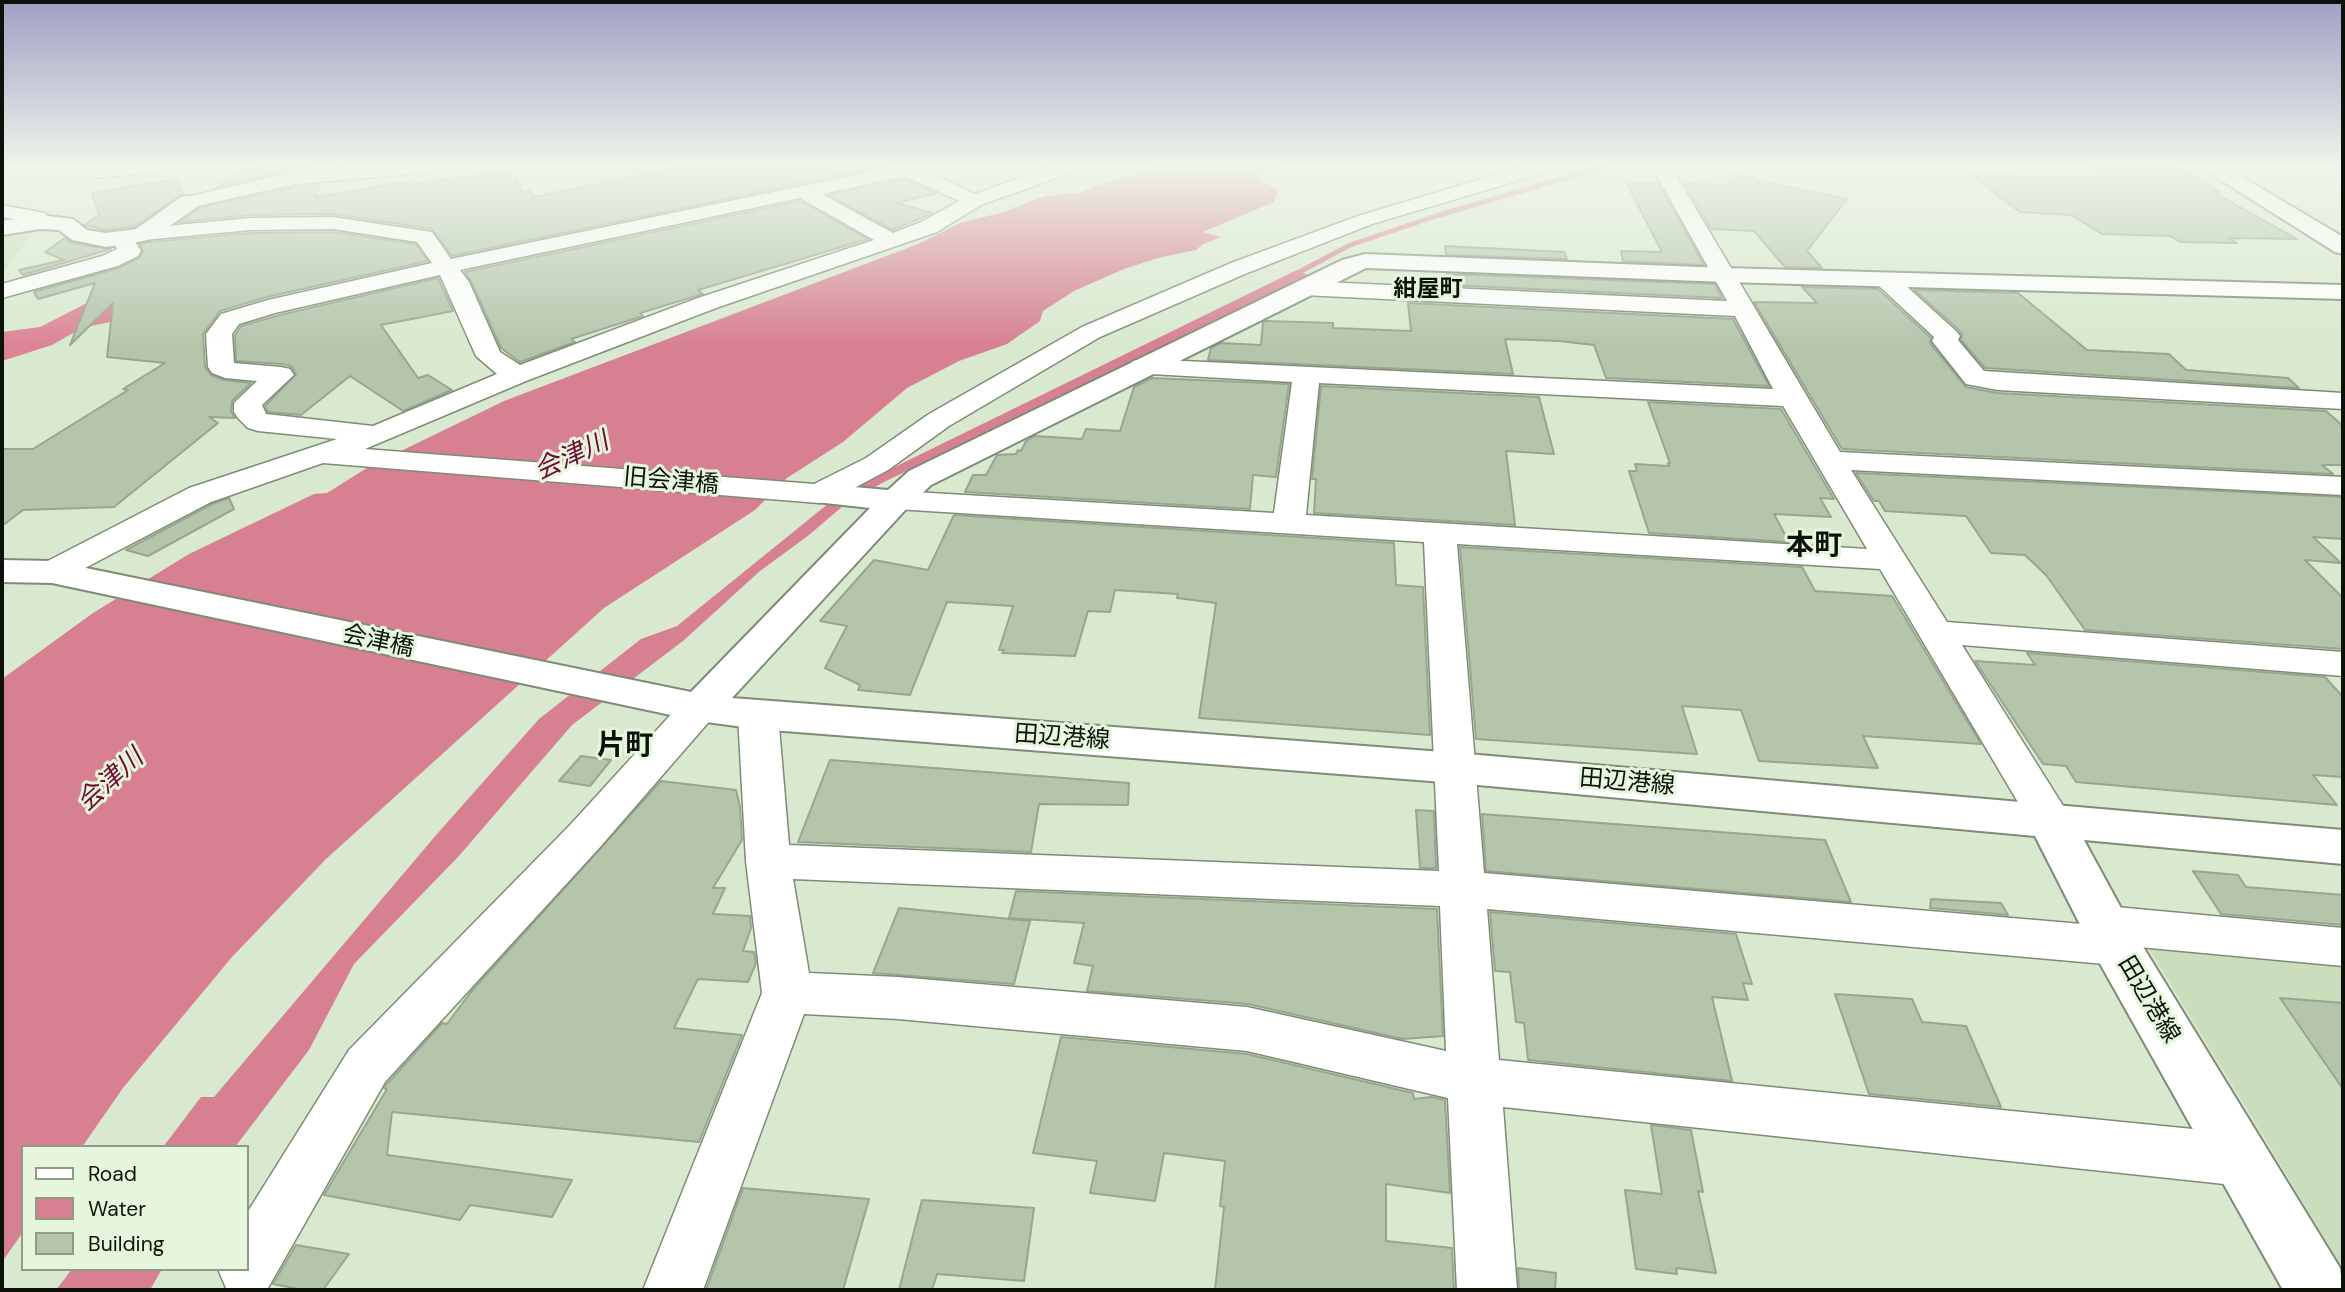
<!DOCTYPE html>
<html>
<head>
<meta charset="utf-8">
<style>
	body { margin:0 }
	#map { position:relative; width:2345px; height:1292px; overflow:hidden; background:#d9e9cf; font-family:"DM Sans",sans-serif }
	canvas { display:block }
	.frame { position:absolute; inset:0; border:4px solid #0c1209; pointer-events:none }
	.legend { position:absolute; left:21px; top:1145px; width:228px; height:126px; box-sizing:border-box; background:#e6f6dd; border:2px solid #8f9b88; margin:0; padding:9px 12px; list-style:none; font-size:21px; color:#0c1209 }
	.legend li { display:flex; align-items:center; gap:14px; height:35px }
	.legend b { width:35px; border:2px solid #8f9b88 }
</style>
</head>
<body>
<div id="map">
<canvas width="2345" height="1292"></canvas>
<div class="frame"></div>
<ul class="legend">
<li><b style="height:9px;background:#fff"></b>Road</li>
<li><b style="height:19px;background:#d78092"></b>Water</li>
<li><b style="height:19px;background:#b5c5ac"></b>Building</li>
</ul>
</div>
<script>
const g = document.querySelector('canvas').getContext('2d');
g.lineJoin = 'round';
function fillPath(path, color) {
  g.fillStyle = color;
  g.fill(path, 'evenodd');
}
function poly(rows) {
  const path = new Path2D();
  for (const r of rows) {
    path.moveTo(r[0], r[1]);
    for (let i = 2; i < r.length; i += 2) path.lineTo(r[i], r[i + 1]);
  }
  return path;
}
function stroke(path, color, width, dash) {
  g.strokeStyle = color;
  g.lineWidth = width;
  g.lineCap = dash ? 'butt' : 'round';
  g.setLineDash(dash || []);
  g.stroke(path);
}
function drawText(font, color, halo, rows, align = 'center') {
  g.font = font + ' "DM Sans","Noto Sans JP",sans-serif';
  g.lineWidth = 6;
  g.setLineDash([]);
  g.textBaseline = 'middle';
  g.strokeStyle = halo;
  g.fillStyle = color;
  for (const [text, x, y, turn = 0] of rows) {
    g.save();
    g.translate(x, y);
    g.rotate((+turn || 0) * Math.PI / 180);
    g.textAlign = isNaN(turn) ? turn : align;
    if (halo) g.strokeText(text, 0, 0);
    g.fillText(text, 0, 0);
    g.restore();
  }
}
fillPath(poly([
	[577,165,650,165,657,170,577,187,548,173],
	[40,222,2,275,2,229],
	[2142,937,2343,957,2343,1270,2270,1147]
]), '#caddbd');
fillPath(poly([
	[144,296,115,321,82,328,52,345,2,361,2,332,40,327,89,302]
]), '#dc8496');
fillPath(poly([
	[1162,165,1282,165,1260,175,1258,179,1279,190,1274,202,1203,232,1221,237,1203,244,1196,250,1158,258,1124,269,1074,291,1043,311,1040,321,1007,344,959,361,907,388,843,442,787,478,755,510,604,608,326,859,232,957,123,1088,82,1147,23,1147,23,1232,2,1262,2,679,93,613,189,554,314,494,327,493,370,466,504,401,918,244,960,223,1000,213,1045,196,1077,193],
	[1297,270,1308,275,882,483,843,506,809,535,760,571,683,641,572,725,458,857,354,964,309,1050,235,1147,163,1147,201,1097,214,1097,437,834,539,719,641,639,677,626,834,499,866,481],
	[72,1269,162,1269,150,1290,56,1290]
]), '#d78092');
stroke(poly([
	[1290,277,1350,245,1436,216,1609,165]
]), '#d78092', 5);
const building = poly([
	[259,165,325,165,294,169,215,188,244,170,252,170,259,165],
	[690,165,885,166,452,256,432,229,333,214,251,215,180,222,199,208,295,187,320,184,315,197,412,181,412,184,513,171,522,193,530,191,534,197,690,165],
	[2089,165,2174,165,2220,192,2211,191,2297,239,2229,238,2237,243,2180,242,2170,236,2102,234,2071,215,2020,212,1971,175,2104,178,2089,165],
	[1731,174,1755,177,1755,180,1847,199,1807,251,1822,268,1785,267,1754,231,1711,229,1685,184,1728,185,1731,174],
	[177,179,183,194,135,226,106,230,84,225,99,215,92,193,177,179],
	[905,179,936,193,897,203,932,213,893,230,829,195,905,179],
	[1626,182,1658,183,1704,265,1623,261,1621,251,1662,252,1626,182],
	[800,201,868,239,698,290,703,294,640,313,643,316,571,339,575,342,520,362,501,348,471,281,465,272,800,201],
	[333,232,416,244,428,261,267,297,220,311,203,334,205,367,211,375,224,380,251,383,232,401,231,412,235,418,209,417,218,423,114,507,23,510,2,526,2,449,33,449,128,390,123,389,165,363,107,357,113,303,70,345,95,283,38,299,34,292,119,268,139,258,143,252,140,244,150,242,251,233,333,232],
	[65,238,71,243,111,249,23,275,19,270,64,260,45,252,65,238],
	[1445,246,1564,252,1567,259,1446,255,1445,246],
	[1447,274,1715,284,1722,298,1448,285,1447,274],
	[438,278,453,311,381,325,418,378,428,375,452,390,403,411,350,376,301,415,268,412,265,406,296,374,291,366,282,364,236,361,235,335,241,326,276,316,438,278],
	[1802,287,1878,289,1931,338,1930,343,1966,387,1998,393,2326,411,2343,426,2343,465,2322,465,2333,474,1842,449,1754,302,1817,303,1802,287],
	[1914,290,2018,293,2087,350,2169,354,2186,370,2288,378,2299,388,1985,368,1961,340,1962,334,1958,329,1914,290],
	[1408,303,1733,319,1769,386,1606,378,1594,345,1559,341,1505,339,1513,374,1208,360,1211,348,1221,343,1261,345,1263,322,1266,321,1333,323,1333,328,1411,331,1408,303],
	[1152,378,1289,384,1276,477,1253,475,1250,509,965,492,973,475,986,475,997,455,1016,454,1018,450,1021,451,1026,441,1035,436,1082,439,1086,429,1120,431,1134,387,1152,378],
	[1321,386,1539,397,1554,454,1506,451,1515,525,1314,513,1316,479,1312,479,1321,386],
	[1648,402,1781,409,1834,499,1820,498,1831,517,1774,514,1789,542,1649,533,1629,471,1637,471,1635,464,1669,466,1668,463,1670,463,1648,402],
	[1856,473,2343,497,2343,539,2313,537,2341,563,2305,560,2343,598,2343,649,2085,630,2046,575,2025,555,1991,553,1966,516,1885,511,1879,501,1874,501,1856,473],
	[229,498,234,509,148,556,126,550,212,504,229,498],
	[954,515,1394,543,1396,585,1423,587,1430,735,1199,718,1216,603,1177,598,1178,594,1115,590,1110,612,1088,611,1075,656,1002,653,1004,650,999,650,1013,606,947,602,910,695,858,690,860,685,825,668,847,626,820,621,874,560,928,570,954,515],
	[1460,547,1802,567,1815,591,1892,596,1981,744,1863,736,1878,768,1759,761,1741,710,1682,706,1697,754,1476,739,1460,547],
	[2027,653,2325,677,2343,697,2343,777,2313,775,2337,805,2076,782,2066,766,2043,764,1975,661,2035,665,2027,653],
	[581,756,611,760,590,786,559,781,581,756],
	[830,760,1129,783,1128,805,1039,804,1031,852,798,842,830,760],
	[661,781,736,790,740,807,742,840,713,888,725,888,713,914,750,916,751,928,743,951,754,952,756,963,748,982,698,979,674,1028,742,1035,699,1142,392,1112,387,1155,572,1180,552,1217,470,1205,460,1220,324,1195,387,1089,384,1088,387,1084,442,1023,447,1024,470,993,661,781],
	[1416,810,1434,811,1436,868,1420,868,1416,810],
	[1482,814,1825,840,1851,902,1486,871,1482,814],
	[2193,871,2238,875,2246,887,2343,895,2343,925,2221,914,2193,871],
	[1016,891,1437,909,1443,1036,1403,1039,1248,1004,1087,991,1093,966,1074,963,1084,923,1009,918,1016,891],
	[1931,899,2001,903,2008,915,1930,908,1931,899],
	[899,908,1030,921,1014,984,873,973,899,908],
	[1490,912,1736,934,1752,984,1743,983,1748,1000,1712,997,1732,1081,1528,1060,1524,1023,1516,1022,1510,972,1495,971,1490,912],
	[1835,994,1912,999,1922,1022,1966,1026,2001,1107,1869,1094,1835,994],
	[2280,998,2343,1003,2343,1089,2280,998],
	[1061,1037,1247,1054,1413,1093,1414,1099,1431,1097,1445,1100,1450,1193,1386,1184,1386,1241,1452,1248,1454,1290,1215,1290,1224,1207,1220,1206,1225,1161,1164,1153,1155,1201,1090,1193,1097,1161,1033,1153,1061,1037],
	[1651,1125,1691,1130,1703,1192,1698,1191,1716,1273,1676,1268,1677,1274,1636,1269,1625,1190,1662,1194,1651,1125],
	[743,1188,869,1199,843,1290,706,1290,743,1188],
	[922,1200,1034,1208,1024,1281,937,1274,932,1290,899,1290,922,1200],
	[296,1245,349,1254,323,1290,304,1290,273,1284,296,1245],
	[1518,1268,1556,1273,1555,1290,1519,1290,1518,1268]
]);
fillPath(building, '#b5c5ac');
stroke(building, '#97a68e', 2);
const street = poly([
	[103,165,178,165,169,171,94,178,84,172,87,168,103,165],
	[374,165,443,166,433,172,295,184,189,208,182,206,179,202,182,198,295,172,374,165],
	[888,165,913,165,975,194,1055,165,1083,165,1081,169,981,205,937,232,716,308,526,381,365,449,814,484,866,458,929,414,1082,327,1231,263,1358,216,1528,165,1559,165,1557,169,1372,224,1247,273,1100,337,949,426,888,470,830,501,819,503,323,463,211,502,64,579,52,582,40,579,35,572,40,565,189,488,337,439,258,431,248,428,238,418,234,412,234,403,257,381,225,378,212,373,208,367,206,334,221,314,268,300,432,263,417,242,333,229,251,230,143,240,135,239,132,234,135,229,251,218,333,217,432,232,451,259,889,168,888,165],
	[905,176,959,201,921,222,893,233,822,194,905,176],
	[800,198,874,240,698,298,520,365,500,352,469,282,460,270,800,198],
	[440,275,476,356,497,374,373,426,266,414,262,405,294,375,290,369,281,367,234,363,232,334,239,324,275,313,440,275],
	[1651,165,1670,165,1840,452,2343,477,2343,495,1851,470,1947,622,2343,652,2343,676,1962,645,2072,820,2065,831,2050,836,2035,831,1880,569,1457,544,1484,873,2082,924,2088,912,2105,906,2343,928,2343,966,2139,947,2133,960,2116,965,1487,909,1499,1060,2243,1134,2263,1142,2271,1160,2263,1178,2243,1186,1503,1107,1517,1290,1457,1290,1448,1098,1247,1051,898,1019,804,1014,703,1290,643,1290,762,993,746,861,738,715,744,706,758,702,772,706,778,715,789,845,1439,871,1424,542,896,509,885,507,880,500,885,493,896,491,1274,513,1292,382,1133,373,1129,367,1133,361,1142,359,1773,389,1735,316,1303,295,1295,293,1291,288,1295,283,1303,281,1727,301,1651,165],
	[1319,383,1783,406,1867,549,1306,515,1319,383],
	[793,879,1440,906,1446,1051,1247,1007,898,977,809,973,793,879],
	[2,205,45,213,51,222,47,226,40,228,33,226,29,222,2,217,2,205],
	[122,231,130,233,133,238,141,251,138,256,118,266,2,298,2,284,102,256,117,249,111,238,114,233,122,231],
	[1886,273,1894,275,1956,331,1960,336,1958,340,1984,371,2343,393,2343,409,1998,390,1966,384,1932,341,1934,337,1878,285,1874,280,1878,275,1886,273],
	[699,695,713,699,719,708,713,717,601,846,385,1082,268,1288,263,1290,226,1288,218,1269,247,1269,247,1213,349,1050,571,824,685,699,699,695]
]);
const secondary = poly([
	[189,196,197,197,200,202,197,207,151,239,143,241,106,247,72,240,59,230,40,229,2,235,2,221,40,215,73,219,87,230,106,233,136,229,181,197,189,196],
	[1365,254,1725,268,2343,285,2343,299,1725,282,1366,268,931,485,908,507,732,698,1456,753,2343,830,2343,864,2084,840,2134,932,2340,1268,2343,1290,2283,1290,2098,960,2035,836,1456,783,758,729,699,721,52,583,2,582,2,560,52,561,691,692,870,508,807,501,803,494,807,487,819,484,888,490,909,471,1342,260,1365,254]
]);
const primary = poly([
	[2197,165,2222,165,2343,237,2343,254,2335,252,2197,165]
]);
stroke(street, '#7e8c75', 3);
stroke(secondary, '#7e8c75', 4);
stroke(primary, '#7e8c75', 4);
fillPath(street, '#fff');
fillPath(secondary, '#fff');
fillPath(primary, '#fff');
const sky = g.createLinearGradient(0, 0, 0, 346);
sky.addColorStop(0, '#a19fc6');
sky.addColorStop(0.48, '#eef5e9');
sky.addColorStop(1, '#eef5e900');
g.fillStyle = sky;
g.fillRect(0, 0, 2345, 346);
drawText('bold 23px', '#0c1209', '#e6f6dd', [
	["紺屋町",1428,290]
]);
drawText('24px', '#0c1209', '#e6f6dd', [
	["旧会津橋",671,482,5],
	["会津橋",378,642,12],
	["田辺港線",1062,738,4],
	["田辺港線",1627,783,5],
	["田辺港線",2148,1000,59]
]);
drawText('italic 26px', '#730731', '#e6f6dd', [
	["会津川",572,457,-25],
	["会津川",111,781,-42]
]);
drawText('bold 28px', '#0c1209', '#e6f6dd', [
	["本町",1814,547],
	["片町",625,747]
]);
</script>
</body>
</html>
